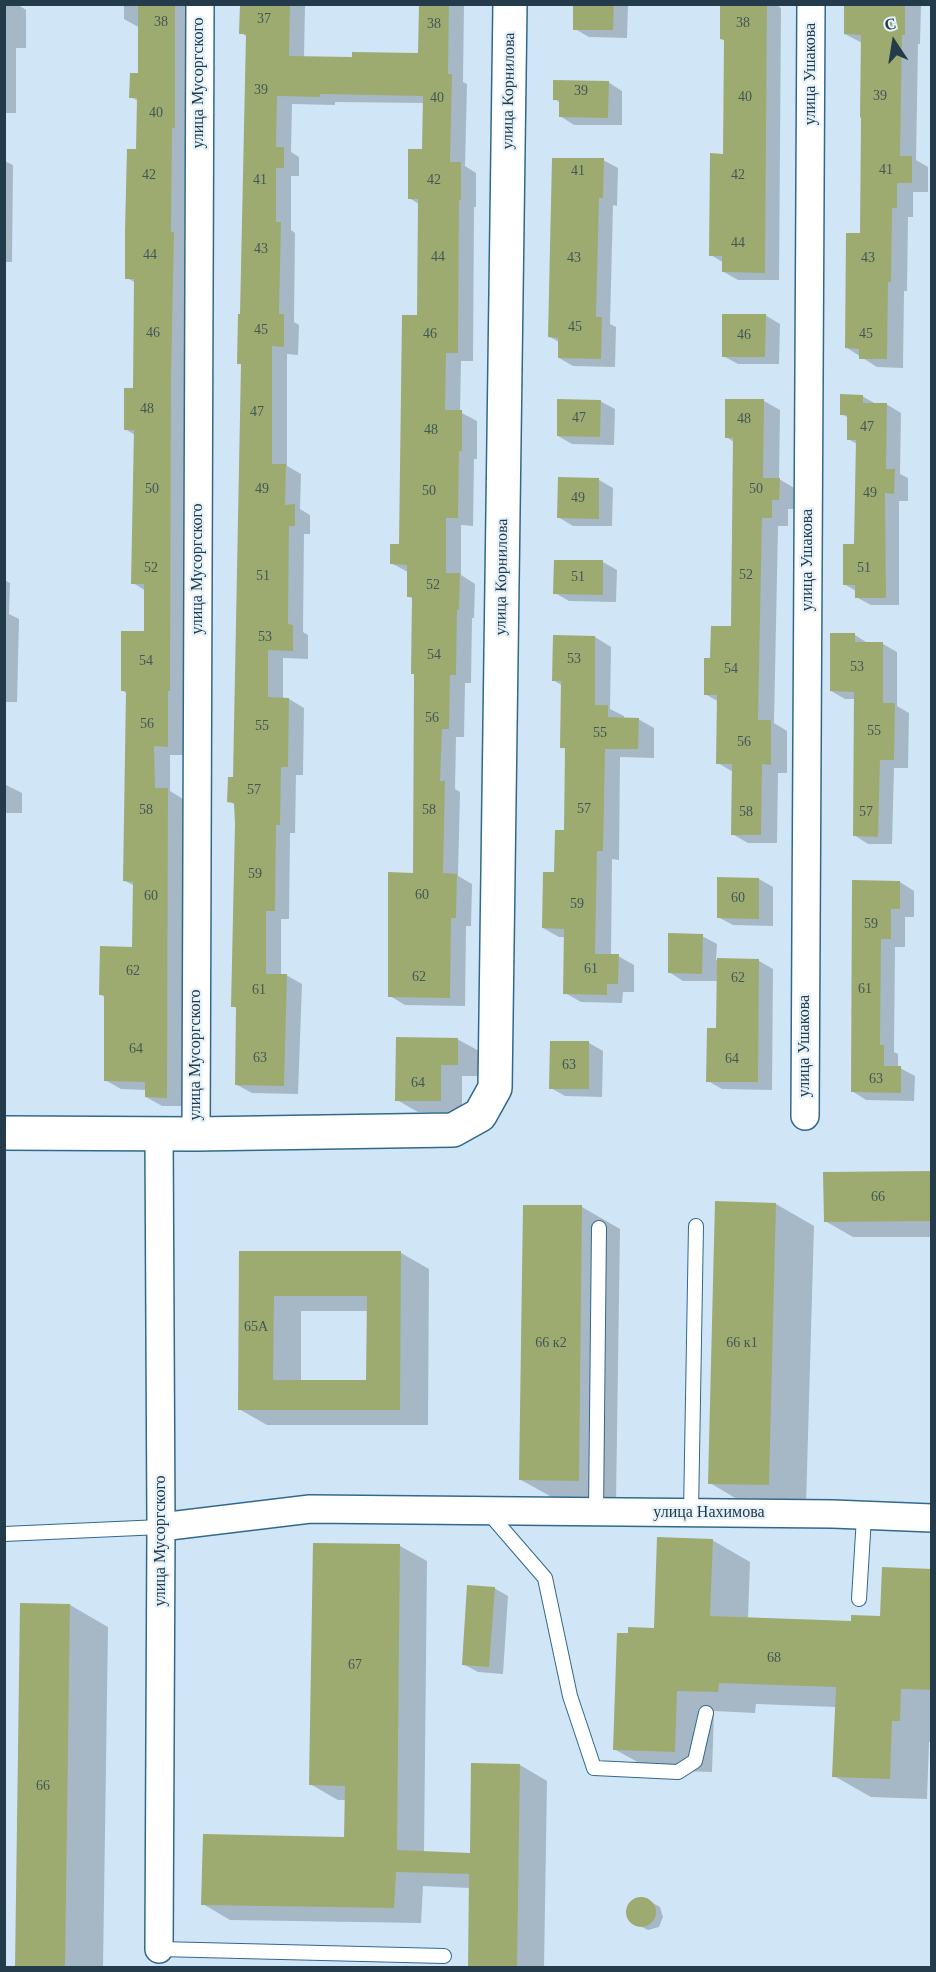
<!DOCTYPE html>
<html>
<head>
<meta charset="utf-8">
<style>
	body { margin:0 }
	#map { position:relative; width:936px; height:1972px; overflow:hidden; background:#d0e6f7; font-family:"Times New Roman",serif }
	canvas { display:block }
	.frame { position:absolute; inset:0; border:6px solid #243b4c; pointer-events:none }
	.north { position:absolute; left:864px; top:12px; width:60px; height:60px; -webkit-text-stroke:4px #e6f2fa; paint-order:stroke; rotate:348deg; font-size:16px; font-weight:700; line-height:24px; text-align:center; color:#243b4c }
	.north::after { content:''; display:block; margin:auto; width:21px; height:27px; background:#243b4c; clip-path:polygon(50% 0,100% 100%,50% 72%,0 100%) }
</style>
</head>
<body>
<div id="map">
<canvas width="936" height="1972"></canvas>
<div class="frame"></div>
<div class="north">С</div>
</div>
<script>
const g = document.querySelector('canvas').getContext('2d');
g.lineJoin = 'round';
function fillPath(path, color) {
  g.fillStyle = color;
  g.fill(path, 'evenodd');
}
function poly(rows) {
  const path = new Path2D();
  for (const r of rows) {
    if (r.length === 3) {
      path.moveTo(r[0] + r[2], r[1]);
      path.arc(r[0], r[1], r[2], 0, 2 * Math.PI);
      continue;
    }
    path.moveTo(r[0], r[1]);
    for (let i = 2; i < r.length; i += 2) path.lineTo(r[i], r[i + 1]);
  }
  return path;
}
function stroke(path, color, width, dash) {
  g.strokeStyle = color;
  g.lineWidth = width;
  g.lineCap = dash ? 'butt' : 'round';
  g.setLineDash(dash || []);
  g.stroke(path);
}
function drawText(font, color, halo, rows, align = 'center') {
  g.font = font + ' "Times New Roman",serif';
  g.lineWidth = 4.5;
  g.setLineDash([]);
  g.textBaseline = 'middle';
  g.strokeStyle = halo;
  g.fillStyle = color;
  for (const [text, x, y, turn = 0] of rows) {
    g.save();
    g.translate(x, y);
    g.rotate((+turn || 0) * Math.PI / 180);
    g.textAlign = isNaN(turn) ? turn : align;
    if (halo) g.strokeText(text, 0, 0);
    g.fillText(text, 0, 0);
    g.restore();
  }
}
fillPath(poly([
	[4,4,17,4,26,10,26,48,16,48,16,113,4,113],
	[124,4,198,4,185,700,184,700,183,755,170,755,170,791,183,799,182,1106,162,1106,146,1097,146,1090,121,1089,105,1080,106,998,101,995,134,948,135,886,125,881,128,694,123,691,146,633,146,591,133,583,135,435,125,429,135,390,136,283,127,278,138,150,138,101,131,97,139,74,140,28,124,19],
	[241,4,305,4,304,57,354,58,420,54,421,4,464,4,463,82,467,84,465,166,476,173,476,207,474,207,473,361,461,361,460,412,477,421,477,459,474,459,473,526,461,525,461,575,475,584,474,618,472,618,471,683,465,683,464,737,456,737,455,789,460,792,458,876,472,884,471,926,466,926,465,1006,405,1005,390,996,415,874,416,675,412,673,413,599,408,596,408,572,391,563,400,545,418,317,419,204,409,198,424,151,425,103,335,102,335,105,292,104,291,152,299,157,299,176,291,176,291,230,295,233,294,322,299,325,298,355,287,354,287,466,301,474,300,509,310,515,310,534,304,534,303,632,308,635,308,659,283,658,283,699,289,699,304,708,303,775,296,775,295,833,290,833,289,919,281,919,281,975,286,975,302,984,298,1094,252,1093,237,1085,238,1009,233,1006,236,805,229,801,235,778,243,366,239,363,242,315,248,37,241,33],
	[575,4,628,4,627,38,589,37,575,29],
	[722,4,775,4,781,8,779,280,738,280,724,272,724,263,711,255,724,155,726,41,722,39],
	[846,4,921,4,920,44,918,44,916,160,928,167,928,192,913,192,913,217,908,217,907,291,904,291,903,368,877,367,847,348,861,235,862,43,845,34],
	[608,82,622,91,622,125,574,125,560,116,560,103,555,99],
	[603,160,618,168,617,206,613,205,610,324,616,327,615,367,573,366,559,358,559,342,550,337],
	[4,161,13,165,12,262,4,262],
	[765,315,780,324,779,364,738,364,723,356],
	[862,396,876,404,886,404,901,413,900,474,908,478,908,501,899,501,899,605,871,605,856,597,856,591,844,584,855,546,857,444,848,439,849,418,841,414],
	[4,401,6,402,6,525,4,525],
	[600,401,615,409,614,445,572,444,558,436],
	[764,401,780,410,779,479,796,489,795,509,788,509,788,526,778,526,774,723,787,731,787,773,778,773,777,843,748,843,732,834,733,772,718,763,719,702,705,694,712,660,732,628,734,442,726,437],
	[599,480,613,488,612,526,573,526,558,517],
	[603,562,617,570,616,602,569,601,555,593],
	[4,580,10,583,9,614,19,619,17,702,4,702],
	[855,635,869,644,883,644,897,652,897,706,909,713,908,768,894,768,892,844,868,844,854,835,855,699,845,699,831,691],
	[595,637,611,647,610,709,624,716,624,719,638,719,654,728,654,758,620,757,619,860,612,859,611,956,618,956,634,965,634,992,623,992,622,1003,581,1002,565,993,565,937,559,937,543,928,566,832,567,750,562,747,563,686,553,680],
	[4,784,22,793,22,813,6,813,6,840],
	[759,879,773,887,773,926,733,925,718,917],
	[853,882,900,882,914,891,914,917,905,917,905,947,895,947,894,1052,898,1054,898,1067,915,1076,914,1101,866,1100,852,1091],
	[702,936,717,944,716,960,759,961,773,969,772,1090,722,1089,708,1081,717,1030,718,981,683,981,669,972],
	[4,964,5,964,4,1042],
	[457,1039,479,1051,478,1076,462,1076,462,1113,418,1112,397,1100],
	[589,1043,603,1051,602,1097,565,1096,551,1088],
	[932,1172,932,1237,853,1237,825,1221],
	[776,1204,814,1226,806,1506,747,1505,710,1483],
	[524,1206,582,1207,620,1229,616,1502,559,1501,521,1480],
	[240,1252,401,1253,429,1269,428,1425,267,1425,239,1409],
	[301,1311,368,1311,368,1382,301,1382],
	[712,1540,750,1562,748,1619,852,1623,881,1617,932,1570,932,1742,929,1742,927,1799,871,1797,834,1776,836,1707,756,1704,755,1713,714,1711,712,1772,652,1770,614,1749,656,1629],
	[315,1544,400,1546,427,1561,424,1853,471,1854,520,1765,547,1781,544,1968,470,1968,470,1888,423,1886,421,1923,230,1920,203,1904,345,1838,346,1800,338,1800,310,1784],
	[494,1588,508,1596,503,1674,478,1672,463,1664],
	[70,1605,108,1627,103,1968,17,1968],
	[642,1897,660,1907,663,1917,659,1927,648,1930,630,1921,627,1911,632,1901]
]), '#0003');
fillPath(poly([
	[138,4,175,4,175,128,172,128,171,232,174,232,171,378,170,691,168,691,168,747,154,746,155,788,168,788,167,1098,145,1097,145,1082,104,1081,104,995,99,995,100,946,132,947,133,882,123,881,126,691,121,691,121,631,144,631,144,584,131,584,134,430,124,430,124,388,133,388,134,279,125,279,125,231,127,149,136,149,137,98,129,98,130,73,138,73],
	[240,4,290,4,289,56,352,57,352,52,418,53,419,4,449,4,448,74,452,74,450,162,461,162,461,200,459,200,458,353,446,353,445,410,462,410,462,451,459,451,458,518,446,518,446,573,460,573,459,610,457,610,456,675,450,675,449,729,442,729,440,781,445,781,443,873,457,874,456,918,451,918,450,998,388,997,388,872,413,873,414,674,411,674,412,597,407,597,407,565,390,564,390,544,399,544,402,315,417,315,418,199,408,199,408,149,422,149,423,96,320,94,320,97,277,96,276,147,284,147,284,168,276,168,276,222,281,222,279,314,284,314,284,347,272,346,272,464,286,464,285,505,295,504,295,526,289,526,288,624,293,625,293,651,268,650,268,697,289,698,288,767,281,767,280,825,276,825,275,911,266,911,266,974,287,974,284,1086,235,1085,236,1007,231,1007,235,824,234,803,227,802,228,777,233,777,241,364,237,364,238,314,240,314,246,34,239,34],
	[573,4,614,4,613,30,573,30],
	[720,4,767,4,765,273,722,272,722,256,709,256,710,153,723,154,724,40,720,39],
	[844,4,905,4,905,35,902,35,900,156,912,156,912,183,897,183,897,208,892,208,891,282,888,282,887,359,859,359,859,349,845,348,846,233,860,233,861,118,860,117,861,35,844,34],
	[553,80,609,81,608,118,559,117,559,100,553,100],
	[552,158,604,158,603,198,599,198,596,317,602,317,601,359,558,358,558,338,548,337],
	[722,314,766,314,765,357,722,357],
	[840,394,863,395,863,403,887,403,886,469,895,469,894,494,885,493,886,598,855,598,855,585,843,585,843,544,854,544,856,440,847,440,847,415,840,415],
	[557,399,601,400,600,437,557,436],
	[725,399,764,399,763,478,780,478,779,500,772,500,772,518,762,518,758,720,771,720,771,765,762,764,761,835,731,835,732,764,716,764,717,695,704,695,704,658,710,658,711,626,731,626,733,438,725,438],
	[558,477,599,478,599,519,557,518],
	[554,560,603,560,603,595,553,594],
	[830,633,855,633,855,642,883,642,883,703,895,703,894,760,880,760,878,837,853,836,854,692,830,691],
	[553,635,595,636,595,705,608,705,608,717,639,718,638,749,605,749,603,851,597,851,595,954,619,954,618,984,607,984,607,995,563,994,564,929,542,928,543,872,554,872,555,830,564,830,565,748,560,748,561,681,552,681],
	[717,877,759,878,759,919,717,918],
	[852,880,900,881,900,909,891,909,891,939,881,939,880,1045,884,1045,884,1066,901,1066,901,1093,851,1092],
	[668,933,703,934,702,974,668,973],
	[717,958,759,959,758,1082,706,1082,707,1028,716,1028],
	[396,1037,458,1038,458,1065,441,1065,441,1101,395,1101],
	[550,1041,589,1041,589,1089,549,1089],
	[932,1171,932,1221,824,1222,823,1172],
	[715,1201,776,1203,769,1485,708,1484],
	[523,1205,582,1205,579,1481,519,1480],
	[239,1251,401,1251,400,1410,238,1410],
	[274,1296,367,1296,366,1380,273,1380],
	[657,1537,713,1539,710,1616,851,1621,851,1615,880,1616,882,1567,932,1569,932,1690,901,1689,900,1721,892,1721,890,1779,832,1777,836,1687,719,1683,718,1692,677,1691,675,1752,613,1750,617,1633,628,1633,628,1627,654,1628],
	[313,1543,400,1544,397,1850,470,1853,471,1763,520,1764,517,1968,468,1968,469,1874,396,1872,394,1908,201,1905,203,1834,344,1837,345,1786,309,1785],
	[467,1585,495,1587,489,1667,462,1665],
	[20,1603,70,1604,65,1968,15,1968],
	[641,1912,15]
]), '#9dab70');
const lane = poly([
	[487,1511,545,1578,570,1696,594,1768,678,1772,695,1761,706,1713],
	[596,1512,599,1228],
	[691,1513,696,1226],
	[4,1534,161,1527],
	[859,1599,864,1517],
	[159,1949,444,1956]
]);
const street = poly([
	[805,1116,811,4],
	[196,1134,200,4],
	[161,1527,310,1509,833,1514,932,1518],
	[159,1949,161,1527,159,1133]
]);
const secondary = poly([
	[4,1133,196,1134,453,1130,480,1115,495,1088,510,4]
]);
stroke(lane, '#31698d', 16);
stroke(street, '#31698d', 30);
stroke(secondary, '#31698d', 36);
stroke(lane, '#fff', 14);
stroke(street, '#fff', 27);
stroke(secondary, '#fff', 33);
drawText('14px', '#425755', null, [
	["37",264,19],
	["38",161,22],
	["38",743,23],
	["38",434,24],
	["39",261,90],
	["39",581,91],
	["39",880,96],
	["40",745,97],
	["40",437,98],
	["40",156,113],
	["41",886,170],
	["41",578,171],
	["42",149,175],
	["42",738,175],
	["41",260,180],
	["42",434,180],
	["44",738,243],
	["43",261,249],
	["44",150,255],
	["44",438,257],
	["43",574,258],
	["43",868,258],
	["45",575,327],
	["45",261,330],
	["46",153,333],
	["46",430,334],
	["45",866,334],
	["46",744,335],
	["48",147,409],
	["47",257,412],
	["47",579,418],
	["48",744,419],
	["47",867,427],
	["48",431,430],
	["50",152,489],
	["49",262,489],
	["50",756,489],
	["50",429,491],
	["49",870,493],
	["49",578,498],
	["52",151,568],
	["51",864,568],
	["52",746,575],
	["51",263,576],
	["51",578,577],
	["52",433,585],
	["53",265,637],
	["54",434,655],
	["53",574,659],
	["54",146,661],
	["53",857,667],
	["54",731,669],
	["56",432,718],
	["56",147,724],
	["55",262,726],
	["55",874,731],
	["55",600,733],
	["56",744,742],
	["57",254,790],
	["57",584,809],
	["58",146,810],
	["58",429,810],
	["58",746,812],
	["57",866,812],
	["59",255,874],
	["60",422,895],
	["60",151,896],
	["60",738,898],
	["59",577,904],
	["59",871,924],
	["61",591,969],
	["62",133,971],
	["62",419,977],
	["62",738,978],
	["61",865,989],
	["61",259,990],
	["64",136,1049],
	["63",260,1058],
	["64",732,1059],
	["63",569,1065],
	["63",876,1079],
	["64",418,1083],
	["66",878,1197],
	["65А",256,1327],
	["66 к2",551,1343],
	["66 к1",742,1343],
	["68",774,1658],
	["67",355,1665],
	["66",43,1786]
]);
drawText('16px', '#243b4c', '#e6f2fa', [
	["улица Ушакова",811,74,-90],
	["улица Мусоргского",199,83,-90],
	["улица Корнилова",509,91,-89],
	["улица Ушакова",808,560,-90],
	["улица Мусоргского",198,569,-90],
	["улица Корнилова",502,577,-89],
	["улица Ушакова",805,1046,-90],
	["улица Мусоргского",196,1055,-90],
	["улица Нахимова",709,1513],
	["улица Мусоргского",161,1541,-90]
]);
</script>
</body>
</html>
